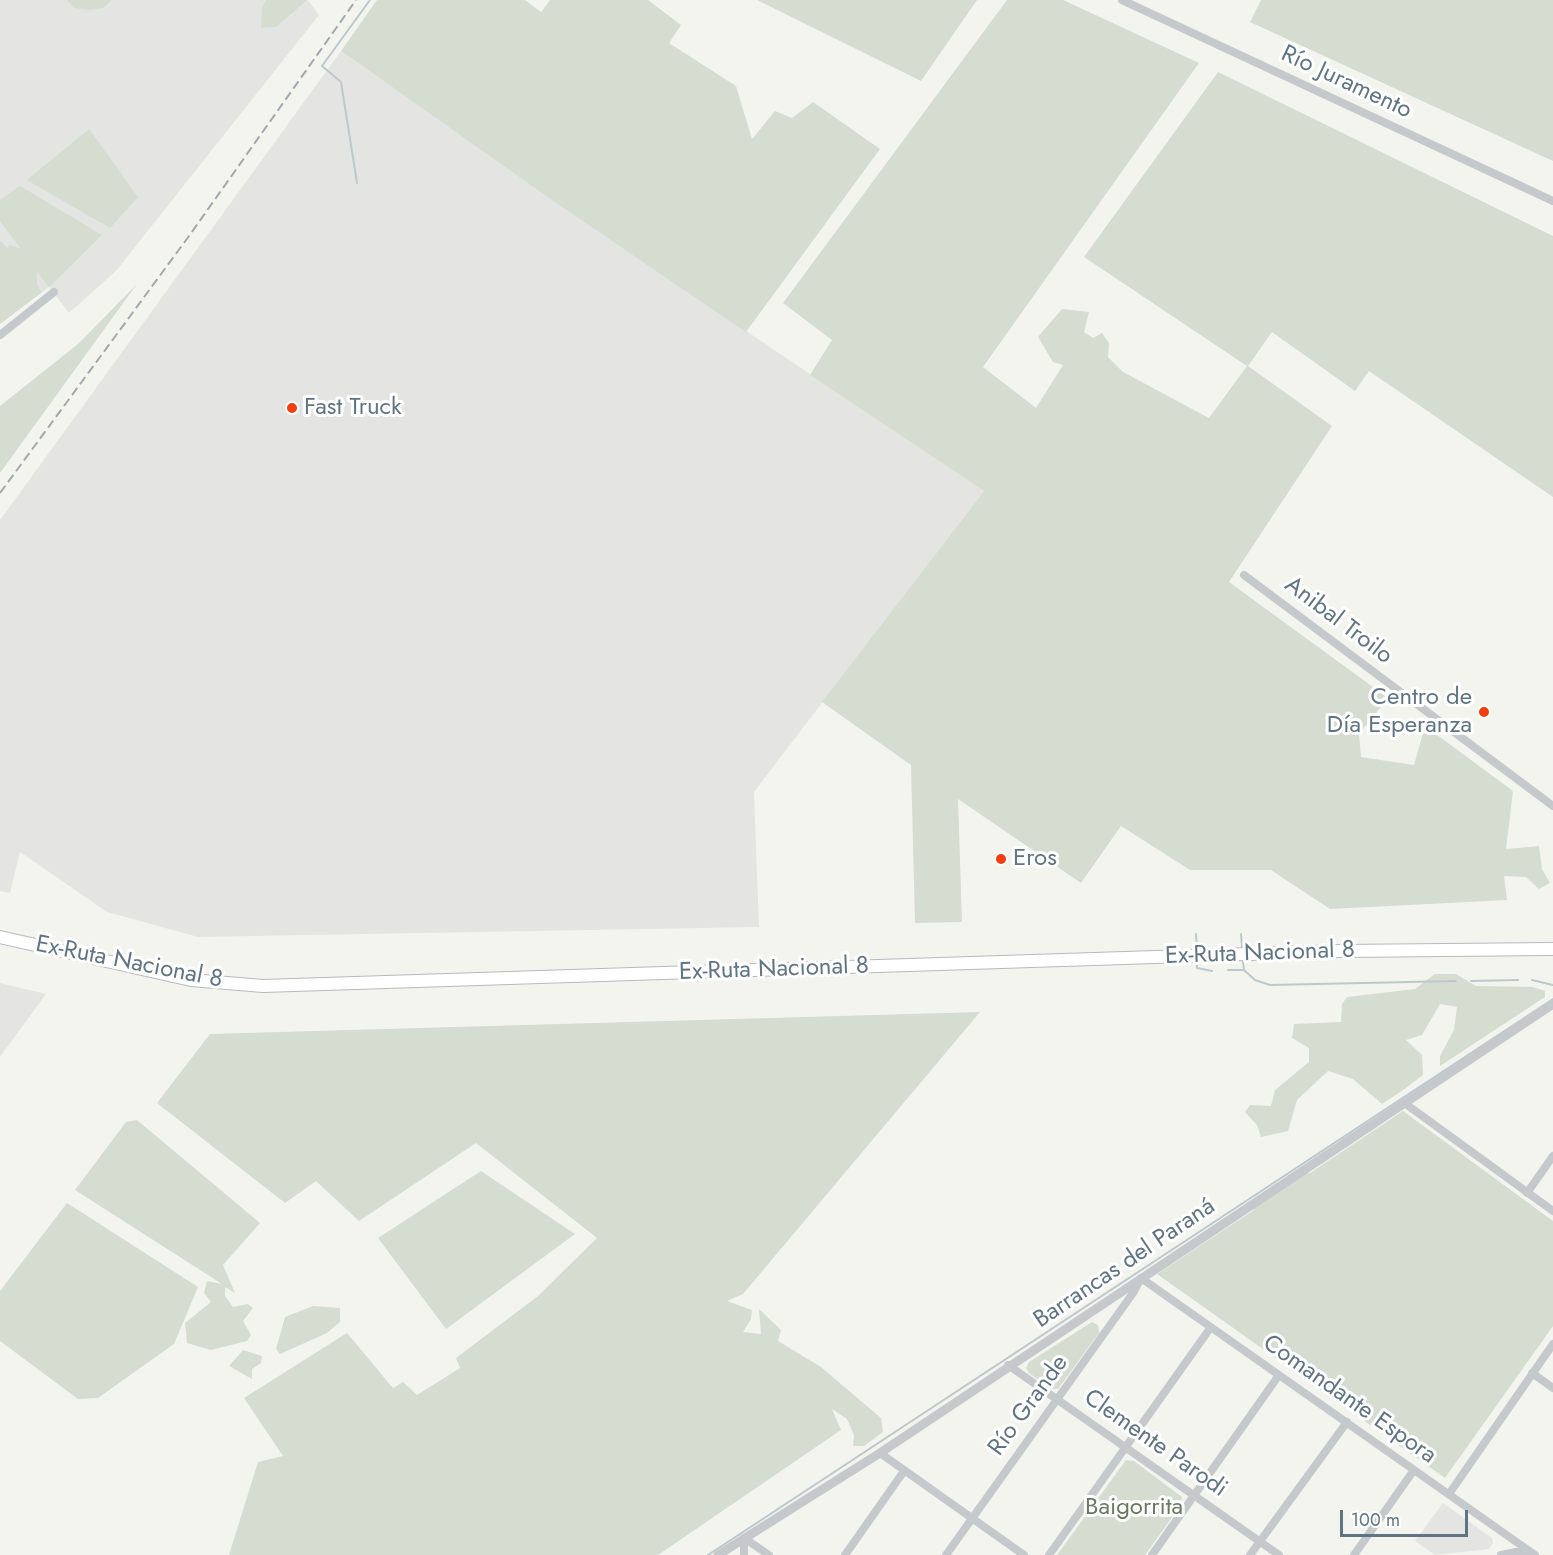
<!DOCTYPE html>
<html>
<head>
<meta charset="utf-8">
<style>
	body { margin:0 }
	#map { position:relative; width:1553px; height:1555px; overflow:hidden; background:#f4f4ef; font-family:Jost,sans-serif }
	canvas { display:block }
	.scale { position:absolute; left:1340px; top:1510px; width:128px; height:27px; box-sizing:border-box; border:3px solid #607583; border-top:0; padding-left:8px; font-size:18px; line-height:21px; white-space:nowrap; color:#607583; -webkit-text-stroke:4px #fff; paint-order:stroke }
</style>
</head>
<body>
<div id="map">
<canvas width="1553" height="1555"></canvas>
<div class="scale">100 m</div>
</div>
<script>
const g = document.querySelector('canvas').getContext('2d');
g.lineJoin = 'round';
function fillPath(path, color) {
  g.fillStyle = color;
  g.fill(path, 'evenodd');
}
function poly(rows) {
  const path = new Path2D();
  for (const r of rows) {
    path.moveTo(r[0], r[1]);
    for (let i = 2; i < r.length; i += 2) path.lineTo(r[i], r[i + 1]);
  }
  return path;
}
function stroke(path, color, width, dash) {
  g.strokeStyle = color;
  g.lineWidth = width;
  g.lineCap = dash ? 'butt' : 'round';
  g.setLineDash(dash || []);
  g.stroke(path);
}
function drawText(font, color, halo, rows, align = 'center') {
  g.font = font + ' Jost,sans-serif';
  g.lineWidth = 6;
  g.setLineDash([]);
  g.textBaseline = 'middle';
  g.strokeStyle = halo;
  g.fillStyle = color;
  for (const [text, x, y, turn = 0] of rows) {
    g.save();
    g.translate(x, y);
    g.rotate((+turn || 0) * Math.PI / 180);
    g.textAlign = isNaN(turn) ? turn : align;
    if (halo) g.strokeText(text, 0, 0);
    g.fillText(text, 0, 0);
    g.restore();
  }
}
fillPath(poly([
	[0,0,308,0,319,15,116,271,69,313,49,287,0,324],
	[341,51,553,201,984,491,754,792,759,927,198,937,107,912,20,852,10,893,0,891,0,520],
	[0,983,46,994,0,1057],
	[1443,1503,1492,1538,1493,1543,1489,1549,1435,1555,1415,1541]
]), '#e4e5e3');
fillPath(poly([
	[67,0,112,0,103,8,89,10,74,8],
	[266,0,307,0,276,27,261,28,262,8],
	[377,0,525,0,541,12,550,0,648,0,681,25,669,43,736,86,752,139,775,111,792,118,813,102,880,149,746,332,553,201,341,51],
	[757,0,977,0,921,81],
	[1007,0,1063,0,1199,63,983,367,1036,408,1063,365,1053,362,1038,337,1062,309,1089,312,1084,332,1093,338,1102,333,1109,343,1108,357,1123,372,1209,418,1247,366,1084,257,1218,72,1553,236,1553,497,1369,371,1355,391,1272,332,1248,366,1332,426,1229,582,1388,698,1359,734,1361,757,1414,765,1425,726,1513,791,1506,849,1539,846,1542,869,1550,883,1539,889,1526,877,1504,876,1507,900,1330,909,1271,870,1190,870,1121,826,1081,883,958,799,962,922,915,923,911,765,822,702,984,491,810,375,832,340,783,303],
	[1261,0,1553,0,1553,161,1250,22],
	[89,129,138,197,110,228,27,180],
	[20,186,102,235,49,287,37,272,37,285,42,292,0,324,0,240,7,248,10,245,21,249,0,221,0,200],
	[137,284,0,473,0,406,78,344],
	[1435,974,1456,974,1476,986,1533,987,1545,991,1545,997,1440,1066,1440,1056,1454,1030,1457,1007,1440,1004,1422,1035,1406,1040,1422,1055,1423,1075,1406,1088,1382,1104,1353,1079,1328,1071,1297,1100,1288,1131,1261,1137,1257,1125,1245,1112,1250,1105,1271,1106,1275,1090,1309,1062,1309,1048,1292,1038,1294,1024,1341,1022,1342,1004,1347,997,1415,989],
	[980,1012,743,1294,727,1301,752,1310,751,1319,743,1332,761,1334,759,1309,781,1330,778,1341,821,1367,881,1418,883,1432,864,1446,853,1446,854,1435,847,1419,832,1409,841,1430,658,1555,229,1555,258,1462,283,1456,244,1398,347,1333,393,1388,403,1382,417,1395,460,1368,456,1358,538,1296,597,1238,476,1143,359,1221,316,1181,285,1203,157,1103,210,1034],
	[1403,1111,1553,1221,1553,1326,1445,1478,1157,1274,1254,1210,1254,1205,1303,1172,1310,1173],
	[137,1120,260,1223,223,1265,235,1293,225,1287,225,1296,233,1307,248,1304,253,1308,243,1321,251,1335,247,1341,211,1350,187,1343,185,1323,211,1302,204,1293,207,1281,222,1284,75,1190,126,1122],
	[481,1171,575,1234,446,1329,378,1238],
	[67,1203,198,1287,174,1344,98,1398,78,1399,0,1341,0,1291],
	[313,1306,340,1308,340,1322,327,1333,280,1354,276,1349,285,1317],
	[1092,1322,1098,1325,1099,1333,1058,1389,1051,1389,1029,1373,1026,1368,1029,1362],
	[243,1350,262,1356,261,1363,252,1369,252,1379,229,1366],
	[1126,1460,1134,1461,1182,1497,1181,1505,1145,1555,1057,1555]
]), '#d5dcd0');
stroke(poly([
	[357,183,341,82,322,66,370,0],
	[1196,934,1197,949],
	[1241,934,1242,947],
	[1243,962,1244,970,1255,980,1270,985,1456,981],
	[1197,964,1197,968,1212,971],
	[1228,970,1243,970],
	[1532,980,1553,985],
	[1471,981,1518,980],
	[708,1555,1553,999]
]), '#bbc9cd', 2);
const primary = poly([
	[0,937,191,980,263,986,1340,951,1553,949]
]);
stroke(primary, '#b6babe', 14);
stroke(poly([
	[1122,0,1553,201],
	[0,335,54,292],
	[1244,575,1553,806],
	[1403,1102,1553,1211],
	[1527,1193,1553,1156],
	[1008,1365,1279,1555],
	[1532,1373,1553,1388],
	[880,1453,1024,1555],
	[1449,1494,1553,1344],
	[744,1538,769,1555],
	[744,1555,744,1538],
	[845,1555,904,1471],
	[946,1555,1133,1293,1141,1278,1535,1555],
	[1049,1555,1211,1327],
	[1152,1555,1279,1375],
	[1250,1555,1347,1422],
	[1354,1555,1414,1470],
	[1501,1555,1516,1552,1532,1554]
]), '#c6c9cc', 8);
stroke(poly([
	[718,1555,880,1453,1553,1004]
]), '#c6c9cc', 9);
stroke(primary, '#fff', 12);
stroke(poly([
	[0,493,189,236,356,0]
]), '#a1a8ad', 2, [9, 4.5]);
for (const [x, y, r, color] of [
	[292,408,6,"#f43c0f"],
	[1484,712,6,"#f43c0f"],
	[1001,859,6,"#f43c0f"]
]) {
  const dot = new Path2D();
  dot.arc(x, y, r, 0, 2 * Math.PI);
  g.fillStyle = color;
  g.fill(dot);
  stroke(dot, '#fff', 2);
}
drawText('24px', '#607583', '#fff', [
	["Río Juramento",1346,83,25],
	["Anibal Troilo",1338,621,37],
	["Ex-Ruta Nacional 8",1260,954,-2],
	["Ex-Ruta Nacional 8",129,963,11],
	["Ex-Ruta Nacional 8",774,970,-2],
	["Barrancas del Paraná",1125,1264,-34],
	["Comandante Espora",1349,1400,35],
	["Río Grande",1029,1406,-54],
	["Clemente Parodi",1155,1444,35]
]);
drawText('24px', '#607583', '#fff', [
	["Fast Truck",304,408],
	["Centro de",1472,698,"right"],
	["Día Esperanza",1472,726,"right"],
	["Eros",1013,859]
], 'left');
drawText('24px', '#667a5f', '#fff', [
	["Baigorrita",1134,1508]
]);
</script>
</body>
</html>
